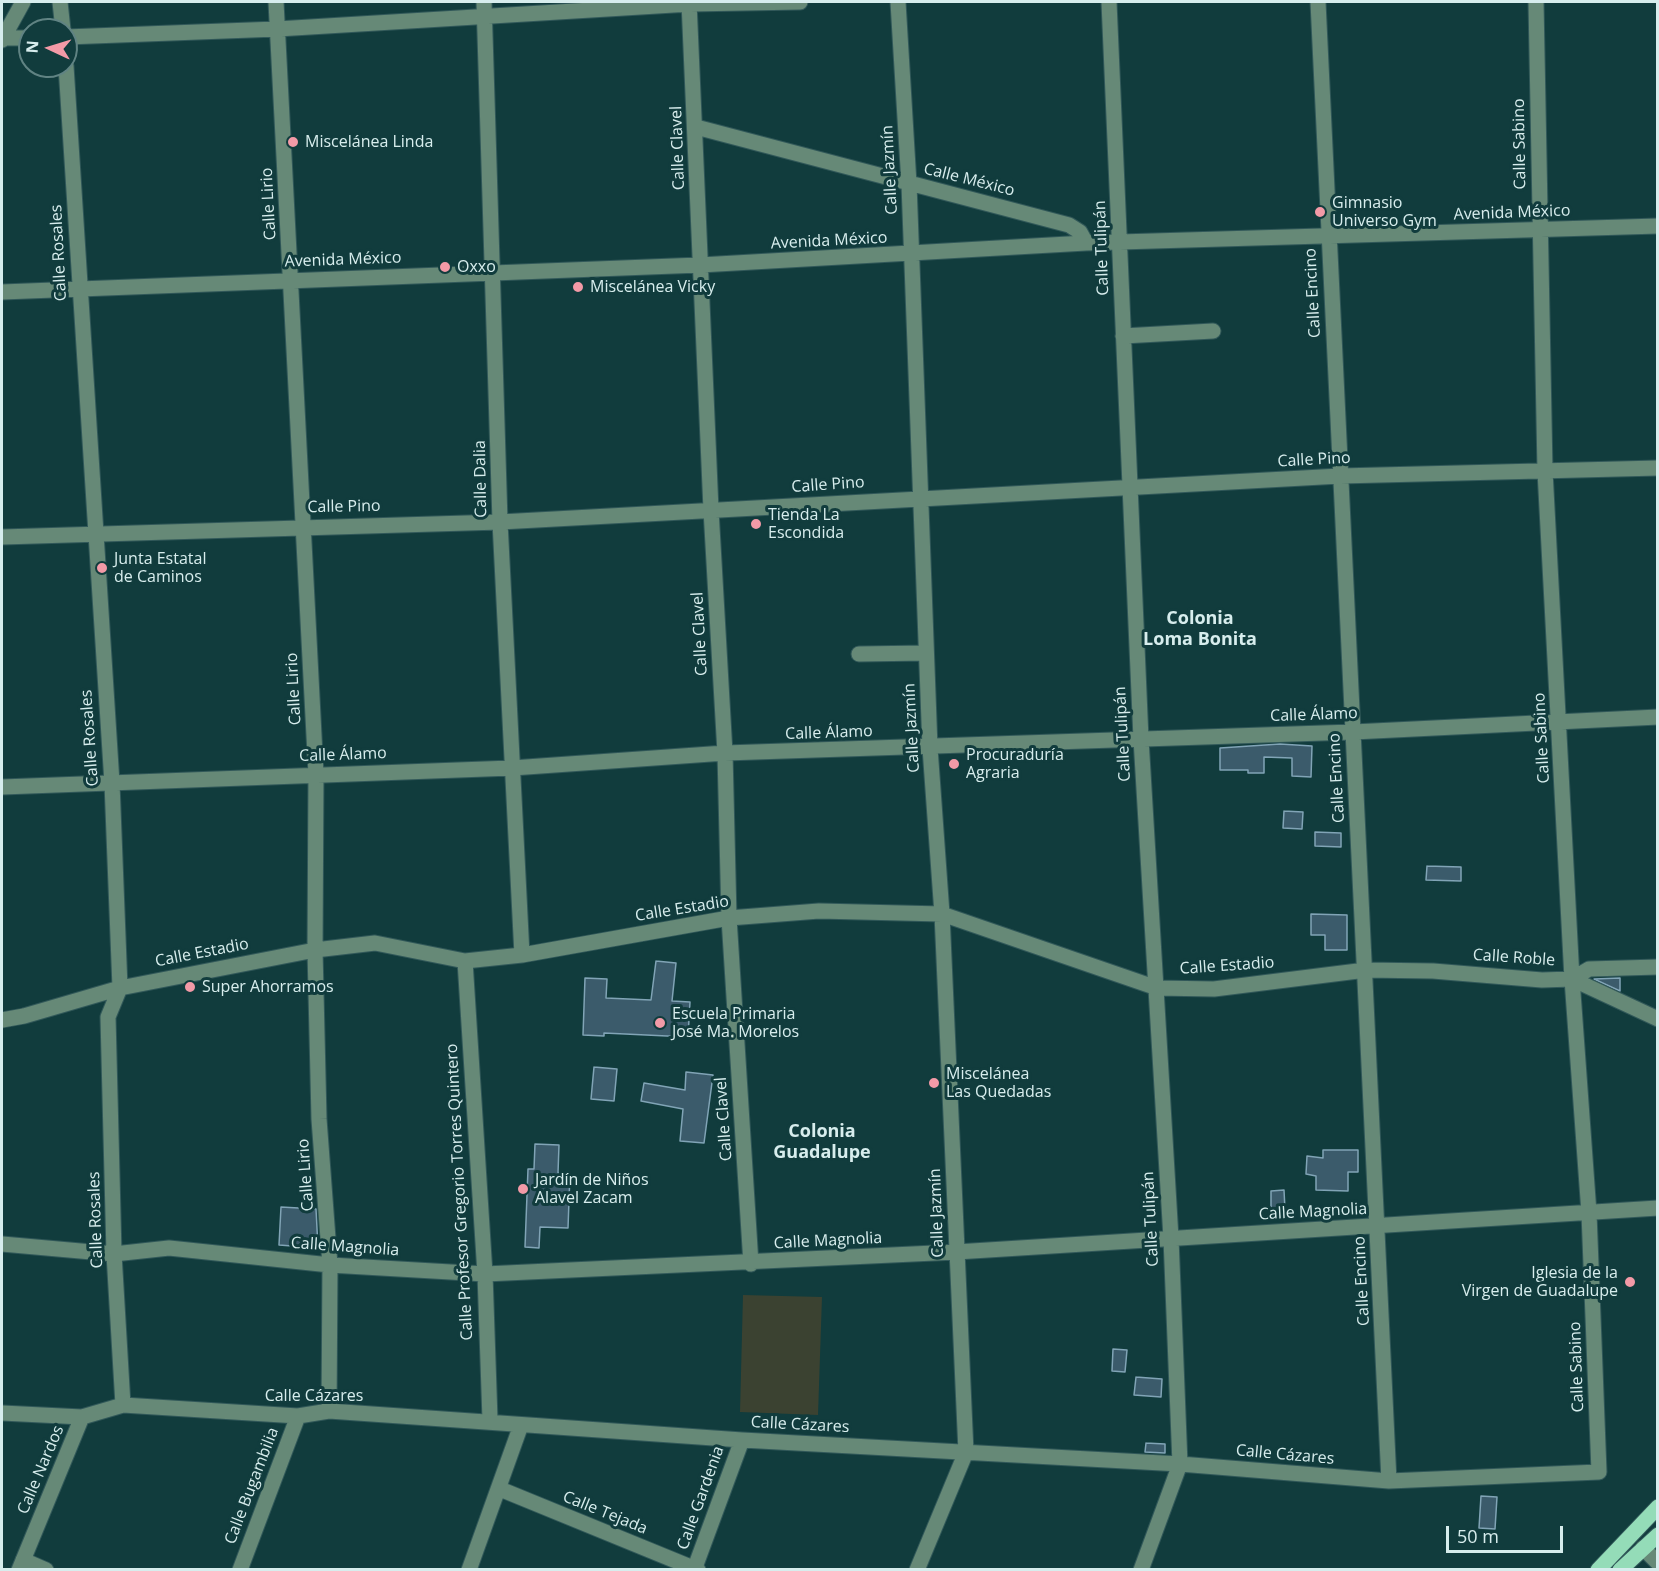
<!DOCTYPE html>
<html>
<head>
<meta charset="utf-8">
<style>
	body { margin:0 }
	#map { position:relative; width:1659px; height:1571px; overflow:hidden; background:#113c3d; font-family:"Open Sans",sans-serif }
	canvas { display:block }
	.frame { position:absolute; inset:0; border:3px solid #d7eded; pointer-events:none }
	.north { position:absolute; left:18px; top:18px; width:60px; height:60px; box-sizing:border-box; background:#113c3d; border:2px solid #608383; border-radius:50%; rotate:274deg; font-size:16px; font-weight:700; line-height:24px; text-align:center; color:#d7eded }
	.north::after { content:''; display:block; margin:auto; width:21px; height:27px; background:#f39aa7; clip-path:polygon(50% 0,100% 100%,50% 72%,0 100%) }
	.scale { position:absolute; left:1446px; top:1526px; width:117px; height:27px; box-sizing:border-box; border:3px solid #d7eded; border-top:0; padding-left:8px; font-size:18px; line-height:21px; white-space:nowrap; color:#d7eded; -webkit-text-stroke:4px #113c3d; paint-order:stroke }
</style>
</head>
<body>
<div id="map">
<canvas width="1659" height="1571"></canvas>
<div class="frame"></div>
<div class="north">N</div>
<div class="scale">50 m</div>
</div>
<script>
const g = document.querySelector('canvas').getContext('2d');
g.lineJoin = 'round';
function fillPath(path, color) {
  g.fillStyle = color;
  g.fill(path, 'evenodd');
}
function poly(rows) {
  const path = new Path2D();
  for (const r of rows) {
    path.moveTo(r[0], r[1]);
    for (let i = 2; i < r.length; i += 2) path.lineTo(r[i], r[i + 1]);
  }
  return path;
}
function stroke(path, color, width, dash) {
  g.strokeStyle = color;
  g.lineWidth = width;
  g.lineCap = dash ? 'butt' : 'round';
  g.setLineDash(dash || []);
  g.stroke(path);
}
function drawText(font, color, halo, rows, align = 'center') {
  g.font = font + ' "Open Sans",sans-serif';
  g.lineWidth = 6;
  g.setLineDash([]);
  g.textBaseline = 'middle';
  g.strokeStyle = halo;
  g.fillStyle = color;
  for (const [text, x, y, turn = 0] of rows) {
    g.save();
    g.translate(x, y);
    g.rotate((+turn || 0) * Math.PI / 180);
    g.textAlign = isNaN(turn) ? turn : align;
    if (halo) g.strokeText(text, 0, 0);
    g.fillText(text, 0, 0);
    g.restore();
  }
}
fillPath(poly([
	[743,1295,822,1297,818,1415,740,1412]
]), '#3b4231');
const building = poly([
	[1280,744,1312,746,1311,777,1292,776,1292,758,1264,757,1264,773,1248,773,1248,770,1220,770,1220,748,1280,744],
	[1284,811,1303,812,1302,829,1283,828,1284,811],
	[1315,832,1341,833,1341,847,1315,846,1315,832],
	[1427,866,1461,867,1461,881,1426,880,1427,866],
	[1311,914,1347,915,1347,950,1325,950,1325,935,1311,935,1311,914],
	[656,961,676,963,672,1001,690,1002,688,1037,604,1033,604,1036,583,1035,585,978,607,979,606,998,651,1000,656,961],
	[1620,978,1620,991,1594,979,1620,978],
	[594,1067,617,1069,614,1101,591,1099,594,1067],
	[686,1072,713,1075,704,1143,680,1141,683,1109,641,1101,644,1083,685,1090,686,1072],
	[535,1144,559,1145,558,1173,570,1173,568,1228,540,1227,539,1248,525,1247,528,1169,534,1169,535,1144],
	[1323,1150,1358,1150,1358,1172,1348,1172,1348,1191,1316,1190,1316,1176,1306,1174,1307,1156,1323,1158,1323,1150],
	[1284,1190,1285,1210,1271,1210,1271,1191,1284,1190],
	[281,1207,316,1209,318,1248,279,1245,281,1207],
	[1113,1349,1127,1350,1125,1372,1112,1371,1113,1349],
	[1136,1377,1162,1379,1161,1397,1134,1395,1136,1377],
	[1146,1443,1165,1444,1165,1453,1145,1452,1146,1443],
	[1481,1496,1497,1497,1495,1529,1479,1528,1481,1496]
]);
fillPath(building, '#3b5b6b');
stroke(building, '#81a4b6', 1.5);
const minor = poly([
	[60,2,63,30],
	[276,2,316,774,315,950,319,1119,330,1265,329,1411],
	[484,2,500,522,522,955],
	[689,2,711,510,725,753,729,918,751,1264],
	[898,2,909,184,930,748,942,914,966,1452,917,1570],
	[1109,2,1141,739,1171,1238,1180,1464,1141,1570],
	[1318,2,1389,1481],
	[66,37,277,29,690,4,800,2],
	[3,38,30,38],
	[2,40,23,2],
	[66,66,112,783,120,988,108,1017,114,1254,123,1405],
	[696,127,1069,225,1080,232,1086,243],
	[2,292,700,265,1086,243,1658,226],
	[1123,336,1213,331],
	[2,537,500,522,1340,476,1658,468],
	[859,654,926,653],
	[2,787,512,768,725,753,1353,732,1658,717],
	[465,961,485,1274,490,1420],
	[1572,979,1658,1019],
	[2,1020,24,1016,120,988,315,950,375,943,465,961,522,955,729,918,819,911,942,914,1157,988,1214,989,1366,970,1433,971,1542,980,1572,979,1589,969,1658,967],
	[2,1244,114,1254,169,1248,330,1265,485,1274,956,1252,1658,1208],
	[2,1413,82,1417,123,1405,298,1416,329,1411,742,1440,1180,1464,1389,1481,1599,1472,1589,1213,1572,979,1545,471,1536,2],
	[500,1489,698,1570],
	[1643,1548,1658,1563],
	[23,1560,46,1570],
	[19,1570,82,1417],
	[240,1570,298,1416],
	[469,1570,521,1425],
	[694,1570,742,1440]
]);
const major = poly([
	[1598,1570,1658,1507],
	[1620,1570,1658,1535]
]);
stroke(minor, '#315859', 17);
stroke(major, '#315859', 17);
stroke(minor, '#668977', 15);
stroke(major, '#94dcb8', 15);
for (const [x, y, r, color] of [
	[293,142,6,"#f39aa7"],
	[1320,212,6,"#f39aa7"],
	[445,267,6,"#f39aa7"],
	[578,287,6,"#f39aa7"],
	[756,524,6,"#f39aa7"],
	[102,568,6,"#f39aa7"],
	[954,764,6,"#f39aa7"],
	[190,987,6,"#f39aa7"],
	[660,1023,6,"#f39aa7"],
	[934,1083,6,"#f39aa7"],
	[523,1189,6,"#f39aa7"],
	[1630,1282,6,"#f39aa7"]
]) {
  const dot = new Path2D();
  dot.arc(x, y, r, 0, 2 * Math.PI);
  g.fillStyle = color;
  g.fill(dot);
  stroke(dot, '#113c3d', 2);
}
drawText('16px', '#d7eded', '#113c3d', [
	["Miscelánea Linda",305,142],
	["Gimnasio",1332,203],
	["Universo Gym",1332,221],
	["Oxxo",457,267],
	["Miscelánea Vicky",590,287],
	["Tienda La",768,515],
	["Escondida",768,533],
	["Junta Estatal",114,559],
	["de Caminos",114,577],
	["Procuraduría",966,755],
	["Agraria",966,773],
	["Super Ahorramos",202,987],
	["Escuela Primaria",672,1014],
	["José Ma. Morelos",672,1032],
	["Miscelánea",946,1074],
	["Las Quedadas",946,1092],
	["Jardín de Niños",535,1180],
	["Alavel Zacam",535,1198],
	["Iglesia de la",1618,1273,"right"],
	["Virgen de Guadalupe",1618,1291,"right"]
], 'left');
drawText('16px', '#d7eded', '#113c3d', [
	["Calle Sabino",1520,144,-91],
	["Calle Clavel",678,148,-92],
	["Calle Jazmín",890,170,-93],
	["Calle México",969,180,14],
	["Calle Lirio",269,204,-93],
	["Avenida México",1512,213,-2],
	["Avenida México",829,241,-3],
	["Calle Tulipán",1102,248,-92],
	["Calle Rosales",59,253,-93],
	["Avenida México",343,260,-2],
	["Calle Encino",1313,293,-93],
	["Calle Pino",1314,460,-3],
	["Calle Dalia",481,479,-91],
	["Calle Pino",828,485,-4],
	["Calle Pino",344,507,-1],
	["Calle Clavel",700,634,-93],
	["Calle Lirio",294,689,-93],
	["Calle Álamo",1314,715,-2],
	["Calle Jazmín",912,728,-93],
	["Calle Álamo",829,733,-2],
	["Calle Tulipán",1123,734,-93],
	["Calle Rosales",90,738,-94],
	["Calle Sabino",1542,738,-93],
	["Calle Álamo",343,755,-2],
	["Calle Encino",1337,778,-93],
	["Calle Estadio",682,909,-9],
	["Calle Estadio",202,953,-11],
	["Calle Roble",1514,958,4],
	["Calle Estadio",1227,966,-4],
	["Calle Clavel",724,1119,-94],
	["Calle Lirio",306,1175,-94],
	["Calle Profesor Gregorio Torres Quintero",460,1192,-93],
	["Calle Magnolia",1313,1212,-3],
	["Calle Jazmín",937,1213,-92],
	["Calle Tulipán",1151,1219,-93],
	["Calle Rosales",96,1220,-92],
	["Calle Magnolia",828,1241,-3],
	["Calle Magnolia",345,1247,4],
	["Calle Encino",1362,1281,-93],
	["Calle Sabino",1577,1367,-92],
	["Calle Cázares",314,1396],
	["Calle Cázares",800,1425,3],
	["Calle Cázares",1285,1455,5],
	["Calle Nardos",41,1470,-67],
	["Calle Bugambilia",252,1486,-69],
	["Calle Gardenia",701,1498,-70],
	["Calle Tejada",605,1513,22]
]);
drawText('bold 18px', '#d7eded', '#113c3d', [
	["Colonia",1200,619],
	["Loma Bonita",1200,640],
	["Colonia",822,1132],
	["Guadalupe",822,1153]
]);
</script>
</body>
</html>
